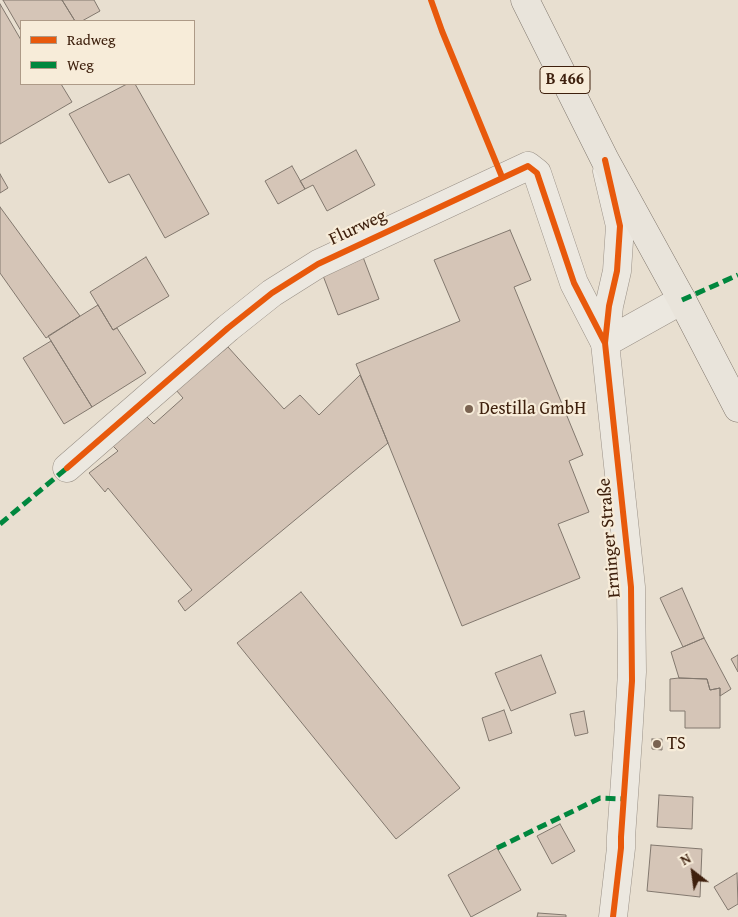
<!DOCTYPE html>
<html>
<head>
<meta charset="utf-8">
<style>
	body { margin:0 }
	#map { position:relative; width:738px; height:917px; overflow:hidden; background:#e8dfd0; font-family:"Gentium Book Plus",serif }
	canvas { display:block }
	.legend { position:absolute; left:20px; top:20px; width:175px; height:65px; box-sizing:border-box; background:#f7ecd9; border:1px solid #ad9a87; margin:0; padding:6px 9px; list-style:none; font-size:15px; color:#3e200d }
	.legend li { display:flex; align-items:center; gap:10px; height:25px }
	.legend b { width:25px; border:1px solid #ad9a87 }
	.north { position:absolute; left:668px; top:847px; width:50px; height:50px; -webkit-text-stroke:4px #f7ecd9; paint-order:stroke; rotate:330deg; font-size:14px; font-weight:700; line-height:20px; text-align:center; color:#3e200d }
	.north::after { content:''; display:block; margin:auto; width:18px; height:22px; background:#3e200d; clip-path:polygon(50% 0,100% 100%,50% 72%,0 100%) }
</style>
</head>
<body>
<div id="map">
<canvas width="738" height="917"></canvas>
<ul class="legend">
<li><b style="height:6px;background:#e8590c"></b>Radweg</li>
<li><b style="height:6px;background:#00873e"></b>Weg</li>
</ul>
<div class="north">N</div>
</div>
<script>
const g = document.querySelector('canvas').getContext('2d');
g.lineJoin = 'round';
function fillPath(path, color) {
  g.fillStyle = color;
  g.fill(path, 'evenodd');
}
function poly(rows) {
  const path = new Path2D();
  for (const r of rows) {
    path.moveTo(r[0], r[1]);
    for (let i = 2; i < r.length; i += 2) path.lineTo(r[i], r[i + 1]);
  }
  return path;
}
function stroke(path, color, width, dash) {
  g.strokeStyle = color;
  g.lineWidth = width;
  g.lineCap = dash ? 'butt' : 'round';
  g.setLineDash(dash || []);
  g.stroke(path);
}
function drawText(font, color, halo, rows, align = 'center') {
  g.font = font + ' "Gentium Book Plus",serif';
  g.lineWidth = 4.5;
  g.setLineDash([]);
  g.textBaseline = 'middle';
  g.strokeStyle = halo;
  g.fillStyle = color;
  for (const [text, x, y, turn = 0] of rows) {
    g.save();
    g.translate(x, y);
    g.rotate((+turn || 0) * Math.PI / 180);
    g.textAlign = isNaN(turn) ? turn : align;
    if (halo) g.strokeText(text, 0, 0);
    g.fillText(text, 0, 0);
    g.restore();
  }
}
const building = poly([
	[3,0,62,0,75,21,21,21,21,31,3,0],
	[62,0,94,0,100,11,82,21,75,21,62,0],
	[0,4,21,40,21,84,61,84,72,102,0,144,0,4],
	[127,84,135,84,209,214,165,238,129,174,109,183,69,114,127,84],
	[356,150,375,185,327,211,313,185,305,189,300,181,356,150],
	[292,166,305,189,278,204,265,181,292,166],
	[0,174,8,188,0,193,0,174],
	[0,207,80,316,46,338,0,273,0,207],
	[510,230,531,280,514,287,583,455,569,461,589,512,558,524,580,578,462,626,356,364,460,321,434,260,510,230],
	[146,257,169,296,113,330,90,292,146,257],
	[363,257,379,299,338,315,322,273,363,257],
	[98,305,113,330,117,328,146,373,92,407,48,336,98,305],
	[51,341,92,407,64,424,23,358,51,341],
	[228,347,284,409,300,395,319,415,360,375,388,443,185,611,178,601,192,590,108,488,105,492,89,473,118,451,111,444,145,415,154,424,183,398,176,390,228,347],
	[682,588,704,638,683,647,660,598,682,588],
	[301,592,460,788,396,839,237,643,301,592],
	[704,638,731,689,720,696,720,688,710,690,707,679,679,678,671,652,704,638],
	[541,655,556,693,511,711,495,673,541,655],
	[738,655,738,672,731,659,738,655],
	[679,678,707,679,710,690,720,688,720,728,685,728,685,711,670,711,670,679,679,678],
	[504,710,512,733,489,741,482,718,504,710],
	[584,711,588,733,575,736,570,714,584,711],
	[652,739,662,739,662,750,652,749,652,739],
	[659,795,693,797,692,829,657,827,659,795],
	[560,824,575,851,552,864,537,836,560,824],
	[651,845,702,849,700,897,647,891,651,845],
	[497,848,521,890,471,917,448,875,497,848],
	[737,873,738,904,728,910,714,887,737,873],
	[538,913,566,915,566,917,537,917,538,913]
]);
fillPath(building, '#d5c5b7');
stroke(building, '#82786e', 1);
const minor = poly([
	[67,468,228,328,272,293,318,264,528,166,537,173,574,283,605,343]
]);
const tertiary = poly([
	[607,171,620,226,617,271,609,306,605,343,631,587,632,672,628,739,621,837,621,848,613,917],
	[605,343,682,300]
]);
const primary = poly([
	[525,0,605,160,682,300,738,408]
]);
stroke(minor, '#9a9187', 29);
stroke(tertiary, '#9a9187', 29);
stroke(primary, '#82786e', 29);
stroke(minor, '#ece8e0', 28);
stroke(tertiary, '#ece8e0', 28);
stroke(primary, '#e9e4db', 28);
stroke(poly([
	[682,300,738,275],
	[0,524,67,468],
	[497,848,600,798,624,799]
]), '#00873e', 5, [10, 5]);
stroke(poly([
	[431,0,442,31,502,177],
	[605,160,620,226,617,271,609,306,605,343,631,587,632,681,621,837,621,848,613,917],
	[67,468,228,328,272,293,318,264,528,166,537,173,574,283,605,343]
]), '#e8590c', 6);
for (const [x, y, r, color] of [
	[469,409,5,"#7a6351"],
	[657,744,5,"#7a6351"]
]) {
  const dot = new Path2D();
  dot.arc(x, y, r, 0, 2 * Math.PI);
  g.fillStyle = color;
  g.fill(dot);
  stroke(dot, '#f7ecd9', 2);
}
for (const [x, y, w] of [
	[565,80,50]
]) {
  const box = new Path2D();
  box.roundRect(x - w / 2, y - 13.5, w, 27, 4);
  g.fillStyle = '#f7ecd9';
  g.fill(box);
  stroke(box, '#3e200d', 1);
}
drawText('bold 16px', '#3e200d', null, [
	["B 466",565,80]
]);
drawText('18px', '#3e200d', '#f7ecd9', [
	["Flurweg",358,228,-25],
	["Erninger Straße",610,538,-95]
]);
drawText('18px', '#3e200d', '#f7ecd9', [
	["Destilla GmbH",479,409],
	["TS",667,744]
], 'left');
</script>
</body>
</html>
